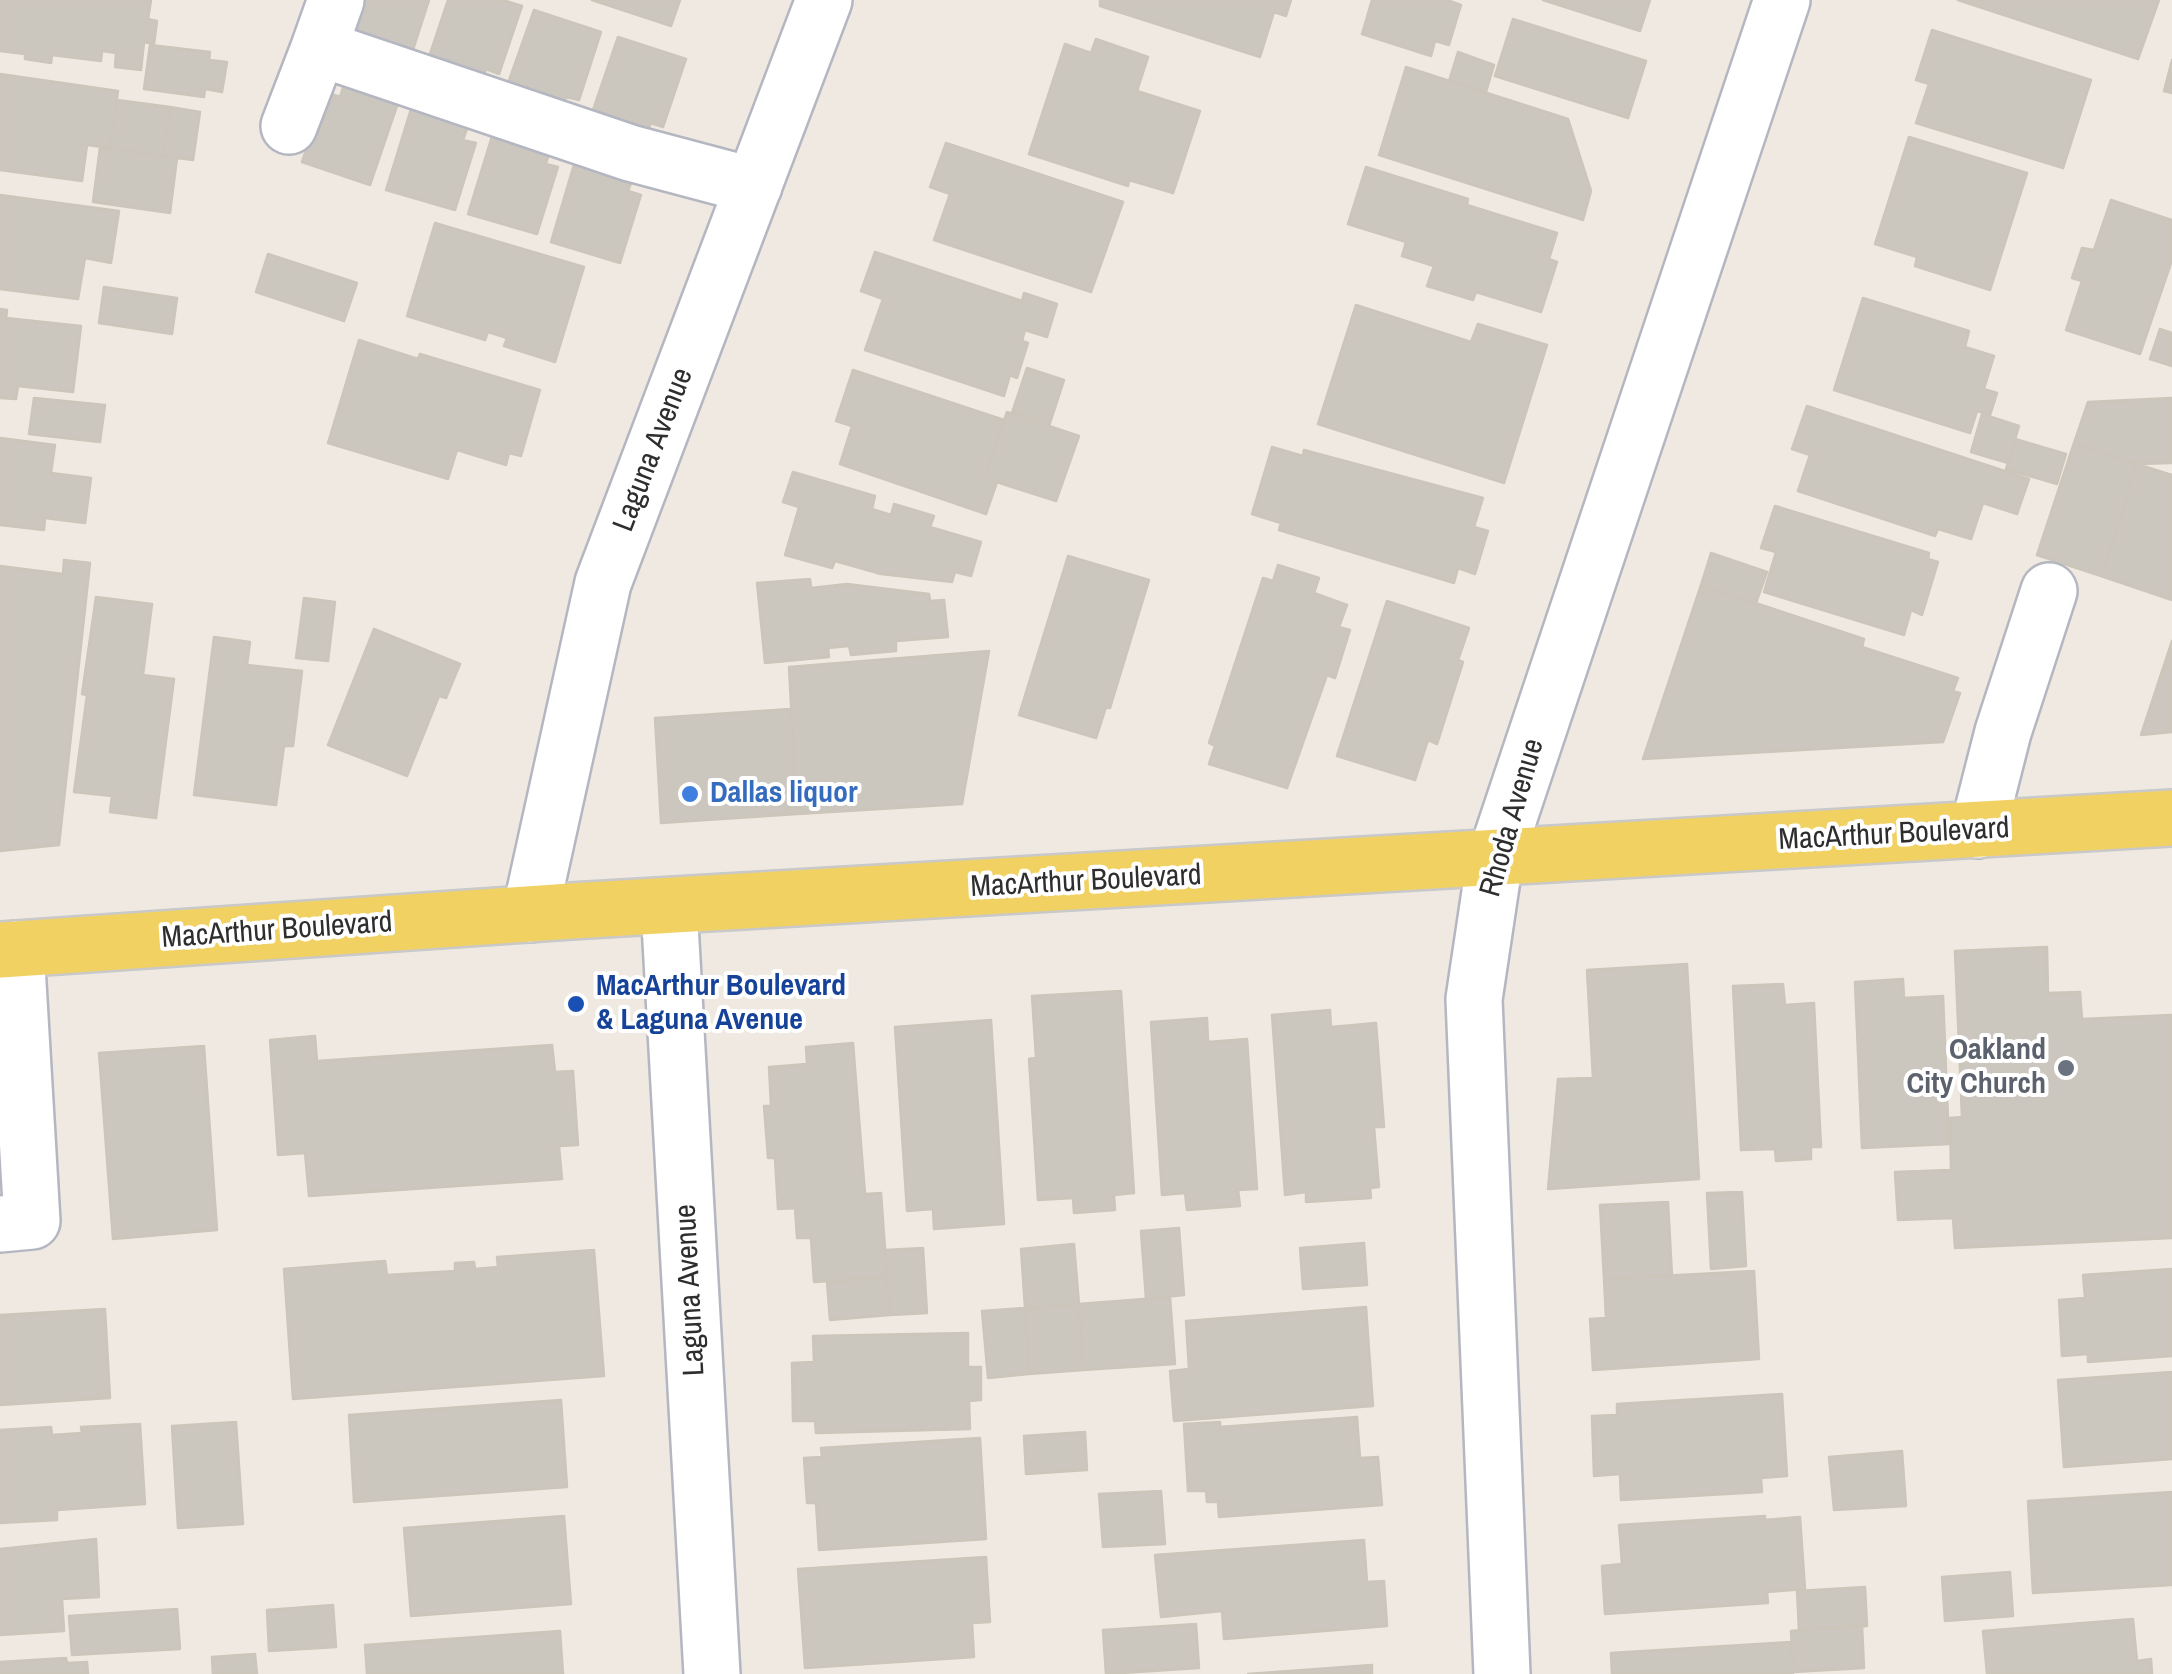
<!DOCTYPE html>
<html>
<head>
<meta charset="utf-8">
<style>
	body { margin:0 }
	canvas { display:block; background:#efe9e1 }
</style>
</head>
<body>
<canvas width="2172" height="1674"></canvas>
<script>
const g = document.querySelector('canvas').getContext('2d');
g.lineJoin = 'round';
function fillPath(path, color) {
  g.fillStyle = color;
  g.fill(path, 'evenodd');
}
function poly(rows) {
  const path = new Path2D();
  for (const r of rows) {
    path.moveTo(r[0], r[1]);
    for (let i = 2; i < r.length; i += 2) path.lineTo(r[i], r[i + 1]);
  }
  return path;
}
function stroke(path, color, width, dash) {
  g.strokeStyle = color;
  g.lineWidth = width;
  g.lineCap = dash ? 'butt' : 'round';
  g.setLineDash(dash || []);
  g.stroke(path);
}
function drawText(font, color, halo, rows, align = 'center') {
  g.font = font + ' "Archivo Narrow",sans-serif';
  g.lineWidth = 8;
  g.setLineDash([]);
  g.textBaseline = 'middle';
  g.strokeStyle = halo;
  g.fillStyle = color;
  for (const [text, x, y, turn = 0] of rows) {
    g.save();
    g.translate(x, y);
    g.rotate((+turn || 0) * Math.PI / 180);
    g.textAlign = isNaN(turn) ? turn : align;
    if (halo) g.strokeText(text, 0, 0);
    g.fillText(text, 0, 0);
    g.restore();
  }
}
const building = poly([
	[0,0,151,0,148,19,157,21,154,44,144,42,141,70,115,67,116,53,102,51,101,61,52,55,51,63,25,59,25,54,0,51,0,0],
	[356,0,429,0,410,59,350,39,356,0],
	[448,0,503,0,522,6,499,74,486,69,482,82,427,63,448,0],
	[592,0,680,0,671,26,592,0],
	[1100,0,1291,0,1286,16,1274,12,1260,57,1100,6,1100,0],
	[1372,0,1447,0,1461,5,1449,45,1435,41,1431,56,1362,34,1372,0],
	[1543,0,1650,0,1640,31,1543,0],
	[1958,0,2159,0,2138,59,1958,0],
	[534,10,601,32,579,100,566,97,562,108,506,89,534,10],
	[1513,19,1646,61,1628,118,1495,76,1513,19],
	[1932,30,2091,80,2063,168,1916,123,1929,84,1916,80,1932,30],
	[618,37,686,59,663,127,651,123,646,135,591,116,618,37],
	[1096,39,1148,57,1137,91,1200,111,1173,193,1129,180,1128,186,1029,154,1065,44,1091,53,1096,39],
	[150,45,210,52,209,60,227,62,222,92,205,89,204,97,144,89,150,45],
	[1458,52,1494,65,1486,92,1449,81,1458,52],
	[2172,60,2172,93,2164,91,2172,60],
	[1406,67,1568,119,1591,191,1583,220,1379,155,1406,67],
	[0,74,118,91,110,148,87,145,82,181,0,170,0,74],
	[344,85,398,103,370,185,302,162,326,92,340,97,344,85],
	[117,100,170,107,163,156,110,148,117,100],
	[170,107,200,112,193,160,163,156,170,107],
	[411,109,468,126,463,140,476,143,455,210,386,190,411,109],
	[493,133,550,150,546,164,558,167,537,234,468,214,493,133],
	[1909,137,2027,173,1990,290,1915,266,1917,257,1875,244,1909,137],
	[946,143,1123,202,1091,292,934,240,950,194,930,187,946,143],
	[100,147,177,158,170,213,93,202,100,147],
	[575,161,633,178,628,191,641,195,620,263,551,242,575,161],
	[1366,167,1468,199,1467,205,1557,233,1549,259,1557,262,1541,312,1476,292,1473,300,1427,286,1434,266,1402,256,1406,242,1348,224,1366,167],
	[0,195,119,211,111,263,85,258,78,299,0,289,0,195],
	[2111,200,2172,220,2172,260,2140,354,2066,330,2082,281,2072,278,2082,248,2094,250,2111,200],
	[435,223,584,267,555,362,504,346,507,338,488,332,485,340,407,316,435,223],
	[875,252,1022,301,1024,293,1057,304,1047,337,1025,330,1022,341,1028,343,1017,378,1010,375,1004,396,865,350,883,299,861,291,875,252],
	[268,254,357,283,344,321,256,292,268,254],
	[104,287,177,298,172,334,99,323,104,287],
	[1863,298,1969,331,1965,347,1994,356,1984,389,1997,393,1990,415,1977,411,1970,433,1834,390,1863,298],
	[1356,305,1471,342,1478,324,1547,345,1504,483,1318,424,1356,305],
	[0,309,7,310,6,318,81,326,73,392,18,386,16,399,0,398,0,309],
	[2160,329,2172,333,2172,366,2150,359,2160,329],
	[359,340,418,359,420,354,540,390,521,456,509,453,506,465,457,450,448,479,328,443,359,340],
	[1027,368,1064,380,1049,426,1012,413,1027,368],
	[853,370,1004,420,984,478,997,482,986,514,840,464,852,426,836,421,853,370],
	[34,398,105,405,100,442,29,434,34,398],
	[2172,398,2172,463,2137,464,2074,443,2088,402,2172,398],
	[1807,406,2029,479,2017,514,1983,503,1971,539,1938,529,1935,536,1798,491,1810,455,1792,449,1807,406],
	[1007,412,1079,436,1056,501,984,478,1007,412],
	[1982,414,2019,426,2008,463,1971,452,1982,414],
	[0,438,55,445,51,473,91,478,85,523,45,518,44,530,0,525,0,438],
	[2015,439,2066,454,2057,484,2006,469,2015,439],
	[2074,443,2137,464,2101,576,2037,555,2074,443],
	[1272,447,1303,456,1304,450,1483,498,1474,527,1488,531,1475,574,1458,568,1454,583,1279,530,1281,523,1252,514,1272,447],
	[2137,464,2172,475,2172,600,2101,576,2137,464],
	[793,472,875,496,872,509,891,515,894,504,934,516,930,527,981,542,971,576,955,572,952,582,881,574,835,561,832,568,785,555,799,507,783,502,793,472],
	[1775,506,1929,553,1928,559,1938,562,1922,615,1911,610,1904,635,1764,592,1776,552,1761,548,1775,506],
	[1711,553,1767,572,1756,603,1701,585,1711,553],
	[1068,556,1149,580,1110,708,1106,707,1096,738,1019,715,1068,556],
	[64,560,90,563,59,845,0,851,0,566,63,574,64,560],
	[1278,565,1319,578,1314,593,1347,605,1339,627,1350,630,1335,678,1327,675,1287,788,1209,764,1215,746,1209,743,1263,578,1273,581,1278,565],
	[810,579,811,588,847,584,929,594,930,601,944,600,948,637,896,641,896,651,851,655,849,646,828,648,829,657,765,663,757,583,810,579],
	[1701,585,1864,639,1862,647,1958,678,1953,691,1960,693,1943,742,1643,759,1701,585],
	[96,597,152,604,143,675,174,679,156,818,110,812,112,796,74,792,87,695,82,694,96,597],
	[304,598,335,602,328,661,296,658,304,598],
	[1387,601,1469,628,1458,660,1463,662,1437,744,1428,740,1415,780,1337,756,1387,601],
	[374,629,460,664,446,698,439,696,407,776,328,745,374,629],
	[214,637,250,642,247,665,302,671,293,746,284,746,276,805,194,795,214,637],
	[2172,641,2172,732,2141,735,2172,641],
	[989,651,962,804,797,814,789,667,989,651],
	[791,709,797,814,661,823,655,718,791,709],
	[2047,947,2048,993,2080,992,2082,1019,2172,1015,2172,1238,1955,1248,1953,1218,1898,1220,1895,1172,1951,1170,1950,1118,1962,1117,1955,951,2047,947],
	[1687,964,1699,1179,1548,1189,1558,1079,1593,1078,1587,970,1687,964],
	[1903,979,1904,998,1943,996,1949,1144,1862,1148,1855,982,1903,979],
	[1783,984,1785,1005,1814,1003,1821,1147,1811,1147,1811,1159,1776,1161,1775,1149,1741,1150,1733,986,1783,984],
	[1121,991,1134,1193,1114,1195,1115,1210,1074,1213,1073,1198,1038,1200,1029,1059,1036,1057,1032,996,1121,991],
	[1330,1010,1331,1027,1376,1023,1384,1127,1374,1127,1379,1187,1370,1188,1371,1198,1306,1202,1306,1192,1285,1195,1272,1015,1330,1010],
	[1207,1018,1208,1042,1247,1039,1257,1189,1238,1190,1240,1206,1187,1210,1185,1193,1162,1195,1151,1022,1207,1018],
	[991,1020,1004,1224,934,1229,933,1209,907,1211,895,1027,991,1020],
	[315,1036,317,1061,552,1045,555,1072,573,1071,578,1145,559,1146,562,1179,309,1196,305,1153,278,1155,270,1040,315,1036],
	[853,1043,865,1194,881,1193,887,1277,814,1282,811,1238,797,1238,795,1208,778,1209,775,1158,768,1158,764,1106,771,1106,769,1067,807,1064,806,1047,853,1043],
	[204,1046,217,1230,113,1239,99,1053,204,1046],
	[1742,1192,1746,1266,1711,1269,1707,1193,1742,1192],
	[1668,1202,1672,1276,1604,1279,1600,1205,1668,1202],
	[1179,1228,1184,1295,1146,1299,1141,1231,1179,1228],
	[1364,1243,1367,1285,1303,1289,1300,1248,1364,1243],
	[1074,1244,1079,1304,1025,1308,1021,1249,1074,1244],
	[923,1248,927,1313,890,1315,885,1250,923,1248],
	[594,1250,604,1376,293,1399,284,1269,385,1261,387,1275,455,1271,455,1263,474,1262,475,1269,498,1267,497,1257,594,1250],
	[2172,1269,2172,1356,2088,1362,2088,1354,2062,1356,2059,1300,2085,1298,2083,1275,2172,1269],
	[1754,1271,1759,1359,1593,1370,1590,1319,1606,1318,1604,1279,1754,1271],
	[887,1277,890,1315,830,1320,827,1282,887,1277],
	[1170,1297,1175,1364,1083,1370,1079,1304,1170,1297],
	[1079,1304,1083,1370,1029,1374,1025,1308,1079,1304],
	[1366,1307,1373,1406,1174,1421,1170,1371,1189,1369,1186,1321,1366,1307],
	[1025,1308,1029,1374,988,1378,982,1311,1025,1308],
	[105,1309,110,1398,0,1405,0,1315,105,1309],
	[968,1333,968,1367,981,1367,981,1400,969,1401,970,1429,816,1433,815,1421,793,1421,792,1363,814,1362,813,1336,968,1333],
	[2172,1372,2172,1459,2064,1467,2058,1380,2172,1372],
	[1782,1394,1787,1476,1761,1478,1762,1492,1621,1500,1620,1474,1594,1476,1592,1416,1617,1415,1617,1404,1782,1394],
	[561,1400,567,1487,354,1502,349,1415,561,1400],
	[1357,1417,1360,1458,1378,1457,1382,1505,1219,1517,1218,1502,1207,1502,1206,1491,1188,1491,1184,1424,1220,1422,1220,1427,1357,1417],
	[236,1422,243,1524,178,1528,172,1426,236,1422],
	[140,1424,145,1504,57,1510,57,1520,0,1523,0,1430,51,1427,52,1435,82,1433,81,1427,140,1424],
	[1085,1432,1087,1470,1026,1474,1024,1436,1085,1432],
	[980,1438,986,1539,819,1550,816,1503,807,1503,804,1458,822,1457,821,1448,980,1438],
	[1902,1451,1906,1506,1834,1510,1829,1457,1902,1451],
	[1161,1491,1165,1544,1103,1547,1099,1494,1161,1491],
	[2172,1492,2172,1585,2033,1593,2028,1501,2172,1492],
	[564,1516,571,1604,411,1616,404,1528,564,1516],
	[1765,1516,1765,1520,1800,1517,1805,1589,1767,1592,1768,1603,1605,1614,1602,1566,1622,1564,1619,1525,1765,1516],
	[96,1539,99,1597,62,1599,64,1631,0,1635,0,1549,96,1539],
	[1364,1540,1367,1582,1384,1581,1387,1626,1224,1639,1222,1611,1161,1617,1155,1555,1364,1540],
	[986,1557,990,1622,972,1623,974,1657,805,1668,798,1569,986,1557],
	[2010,1572,2013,1616,1945,1621,1942,1577,2010,1572],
	[1865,1587,1867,1626,1799,1630,1797,1591,1865,1587],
	[333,1605,336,1647,269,1651,267,1610,333,1605],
	[177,1609,180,1649,72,1655,69,1616,177,1609],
	[2133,1619,2137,1661,2151,1659,2152,1674,1987,1674,1983,1631,2133,1619],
	[1196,1624,1199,1668,1106,1674,1103,1630,1196,1624],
	[1862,1625,1864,1668,1793,1672,1791,1631,1862,1625],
	[560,1631,563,1674,367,1674,365,1645,560,1631],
	[1791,1642,1793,1674,1612,1674,1611,1653,1791,1642],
	[255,1654,257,1674,213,1674,212,1657,255,1654],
	[66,1658,67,1663,87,1662,88,1674,0,1674,0,1662,66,1658],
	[1372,1665,1372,1674,1248,1674,1372,1665]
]);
fillPath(building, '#cbc7bf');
stroke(building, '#cbc5ba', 2.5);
const minor = poly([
	[336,0,319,48,630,153,754,186],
	[289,126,319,48],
	[1978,830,2003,732,2049,591],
	[669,906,712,1674],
	[530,914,603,583,824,0],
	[0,1224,32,1221,16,949],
	[1502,1674,1474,999,1495,859,1782,0]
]);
const major = poly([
	[0,950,571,911,2172,818]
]);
stroke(minor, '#b4b7c1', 60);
stroke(major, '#c9c9c9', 60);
stroke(minor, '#fff', 55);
stroke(major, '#f2d163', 55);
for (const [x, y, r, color] of [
	[690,794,10,"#3f7fe0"],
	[576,1004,10,"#1a4fb4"],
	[2066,1068,10,"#6b7280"]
]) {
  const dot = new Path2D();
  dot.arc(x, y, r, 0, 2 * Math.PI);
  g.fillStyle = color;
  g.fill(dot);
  stroke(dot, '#fff', 4);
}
drawText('30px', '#2e2e2e', '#fff', [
	["Laguna Avenue",654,450,-69],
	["Rhoda Avenue",1513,818,-74],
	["MacArthur Boulevard",1894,835,-3],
	["MacArthur Boulevard",1086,882,-3],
	["MacArthur Boulevard",277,931,-4],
	["Laguna Avenue",691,1290,-93]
]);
drawText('bold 30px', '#366cbe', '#fff', [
	["Dallas liquor",710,794]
], 'left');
drawText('bold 30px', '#164399', '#fff', [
	["MacArthur Boulevard",596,987],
	["& Laguna Avenue",596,1021]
], 'left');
drawText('bold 30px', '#5b616d', '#fff', [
	["Oakland",2046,1051],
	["City Church",2046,1085]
], 'right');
</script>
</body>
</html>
